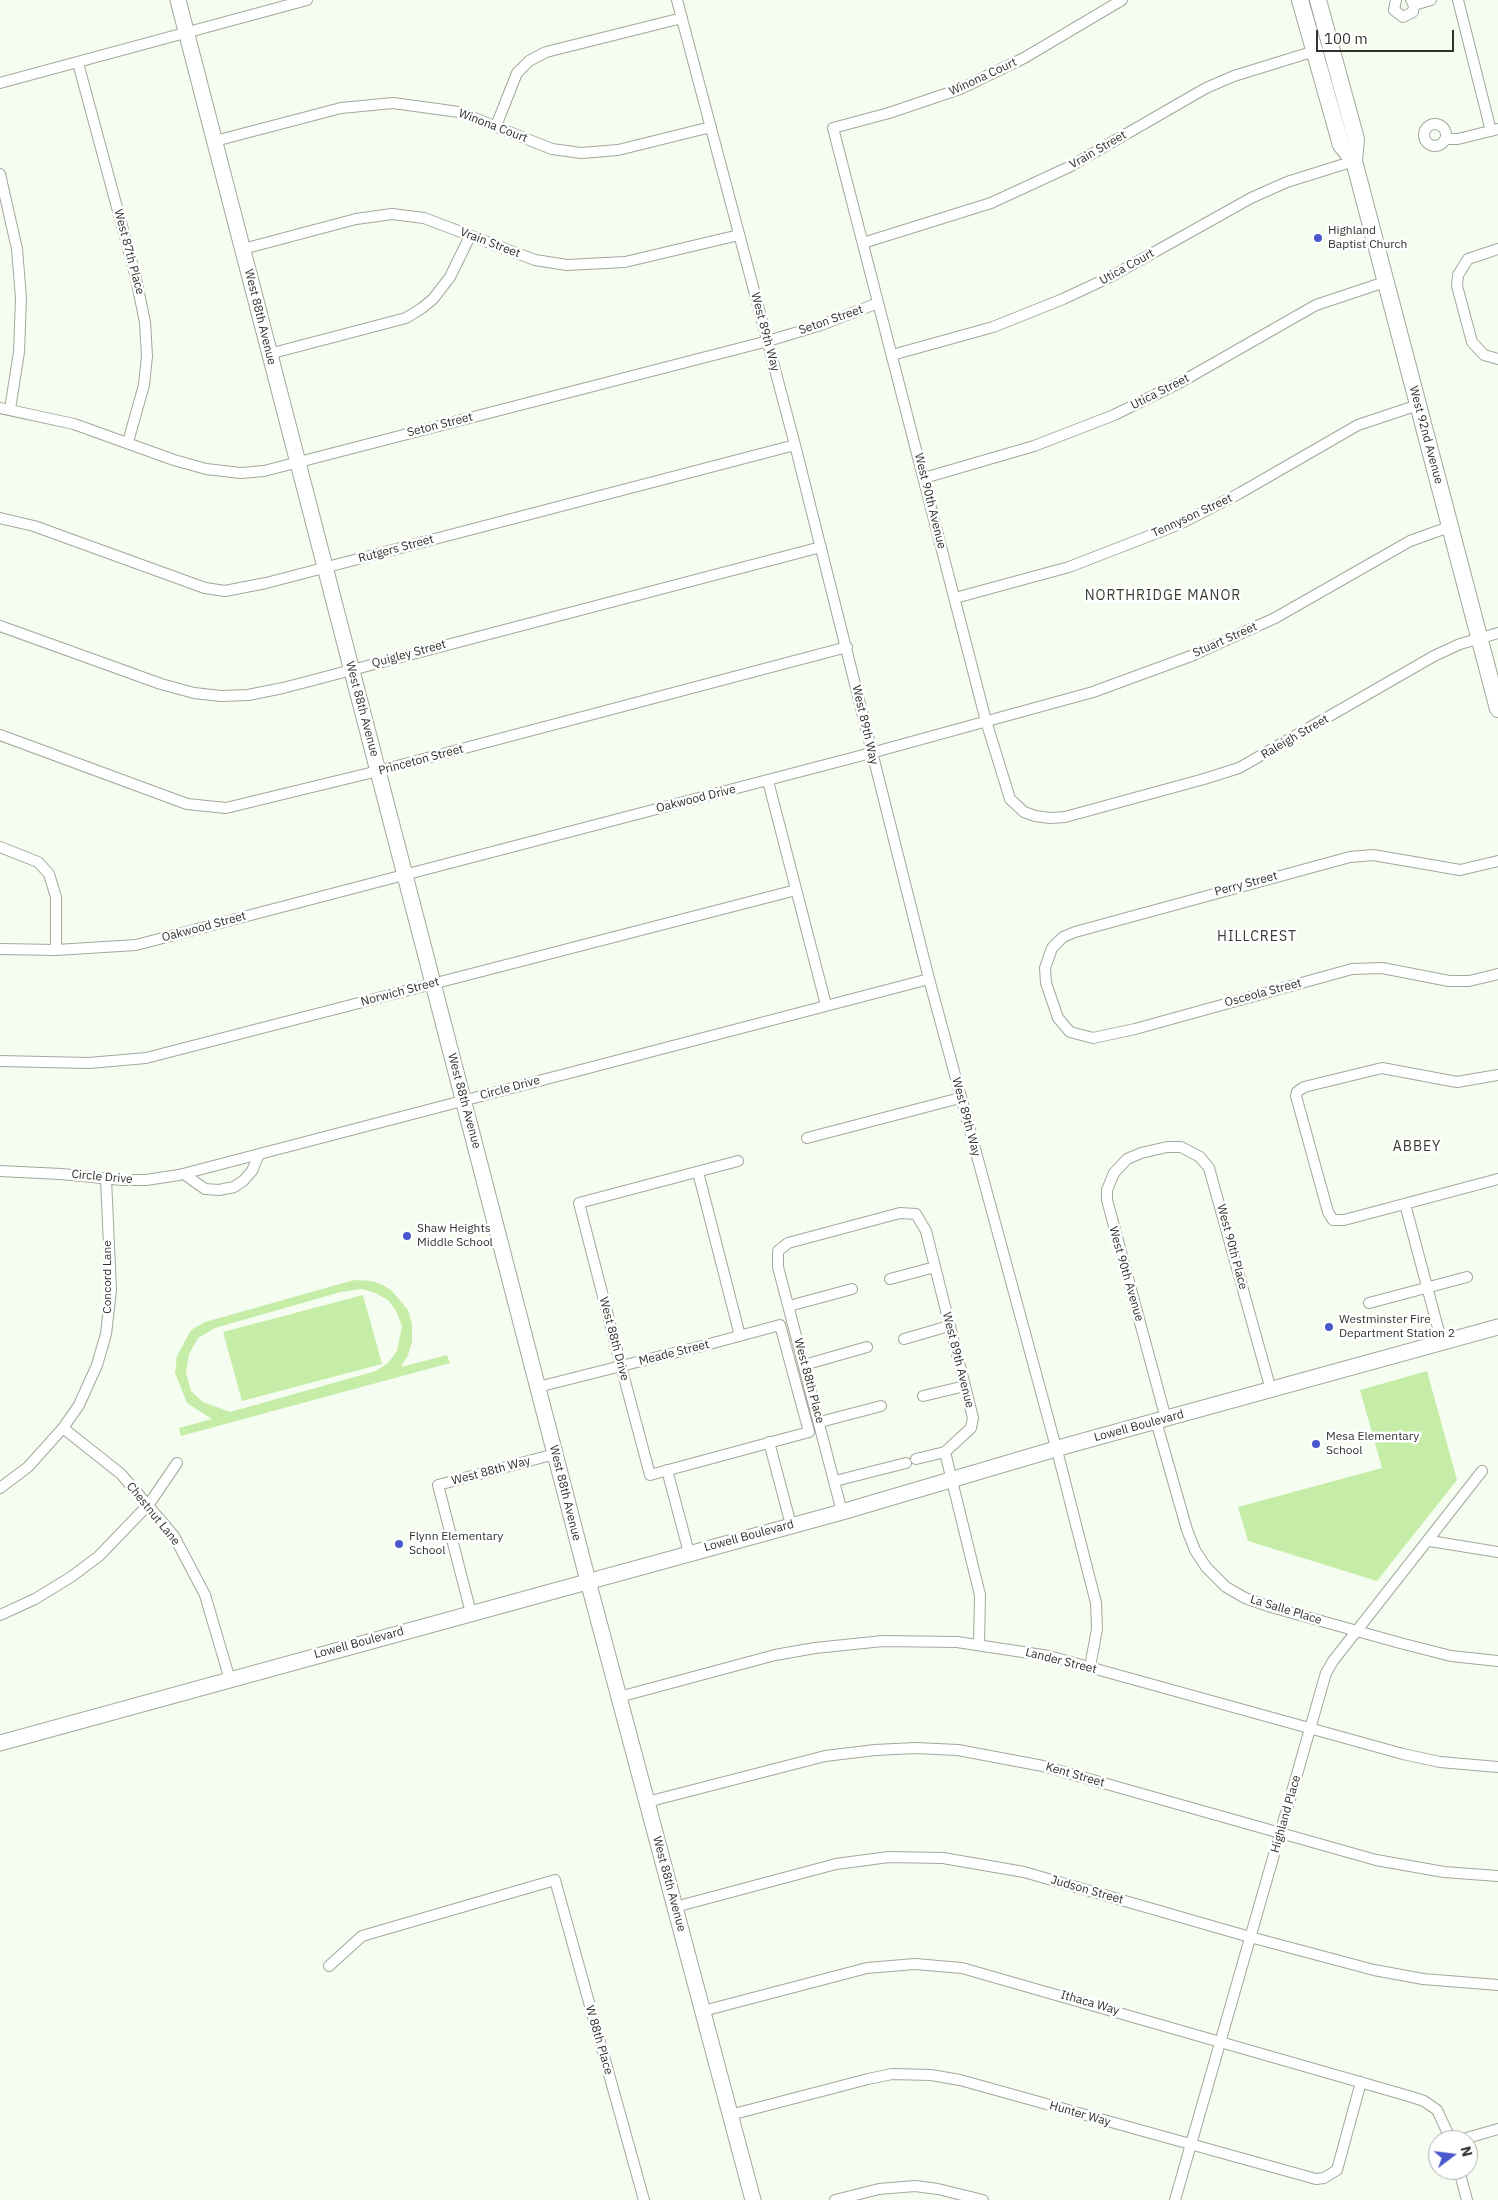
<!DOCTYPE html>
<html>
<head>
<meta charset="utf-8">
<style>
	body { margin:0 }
	#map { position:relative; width:1498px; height:2200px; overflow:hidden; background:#f5fdf0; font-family:"IBM Plex Sans",sans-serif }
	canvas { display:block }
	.north { position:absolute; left:1428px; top:2130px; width:50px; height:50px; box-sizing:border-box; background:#fff; border:1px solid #acadab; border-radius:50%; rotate:75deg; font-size:14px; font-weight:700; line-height:20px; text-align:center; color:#30322d }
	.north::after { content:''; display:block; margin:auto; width:18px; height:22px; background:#4857cc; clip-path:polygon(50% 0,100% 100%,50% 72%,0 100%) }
	.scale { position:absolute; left:1316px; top:30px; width:138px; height:22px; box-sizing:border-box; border:2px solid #30322d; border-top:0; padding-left:6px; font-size:15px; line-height:18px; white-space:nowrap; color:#30322d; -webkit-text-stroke:4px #fff; paint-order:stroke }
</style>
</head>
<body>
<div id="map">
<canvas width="1498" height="2200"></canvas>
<div class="north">N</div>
<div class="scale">100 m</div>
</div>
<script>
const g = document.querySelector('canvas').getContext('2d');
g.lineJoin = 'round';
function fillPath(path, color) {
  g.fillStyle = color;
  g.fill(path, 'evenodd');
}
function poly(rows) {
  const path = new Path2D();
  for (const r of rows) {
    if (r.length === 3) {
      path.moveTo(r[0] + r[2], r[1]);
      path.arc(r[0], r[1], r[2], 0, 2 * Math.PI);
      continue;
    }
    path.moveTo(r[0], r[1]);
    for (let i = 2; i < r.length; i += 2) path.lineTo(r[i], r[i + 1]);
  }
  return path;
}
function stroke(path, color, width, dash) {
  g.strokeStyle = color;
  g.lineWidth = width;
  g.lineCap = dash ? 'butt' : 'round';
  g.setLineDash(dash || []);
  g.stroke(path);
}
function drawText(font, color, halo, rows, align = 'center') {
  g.font = font + ' "IBM Plex Sans",sans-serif';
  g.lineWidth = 5;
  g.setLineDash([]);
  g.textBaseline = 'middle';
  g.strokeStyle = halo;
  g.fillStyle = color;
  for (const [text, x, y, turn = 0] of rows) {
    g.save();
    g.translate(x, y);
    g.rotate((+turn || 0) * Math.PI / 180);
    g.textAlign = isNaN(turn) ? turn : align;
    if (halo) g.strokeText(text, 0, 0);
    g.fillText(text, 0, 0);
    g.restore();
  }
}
fillPath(poly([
	[354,1280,372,1281,383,1285,392,1291,408,1310,412,1325,412,1342,408,1355,401,1367,447,1355,450,1363,181,1436,179,1428,212,1419,187,1403,175,1373,177,1356,191,1330,205,1322],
	[361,1289,376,1293,389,1301,396,1311,402,1326,397,1351,388,1363,376,1371,230,1412,203,1402,191,1391,186,1372,189,1354,198,1338,215,1328,341,1292],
	[363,1295,382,1364,242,1401,223,1332],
	[1427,1371,1457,1480,1377,1581,1248,1541,1238,1507,1382,1468,1360,1390]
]), '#c6eda8');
const street = poly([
	[677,0,795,445,929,979,1060,1462,1096,1603,1097,1629,1090,1667],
	[1122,0,1024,58,960,89,889,113,833,128,986,721,1010,799,1024,812,1035,816,1050,818,1065,817,1204,779,1239,768,1434,656,1460,644,1498,633],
	[1396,0,1394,10,1403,17,1413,12,1414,5,1411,0],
	[1458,0,1491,131],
	[1414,5,1431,0],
	[78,63,135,274,145,322,147,356,144,385,128,442],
	[0,83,307,0],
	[1435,135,11],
	[496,126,517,73,529,61,546,52,682,18],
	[1446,139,1458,139,1498,129],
	[215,141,341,108,393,103,459,112,552,149,581,153,618,150,711,127],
	[0,174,17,249,21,298,19,352,10,409],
	[863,243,991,203,1069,167,1206,88,1234,76,1318,50],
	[243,249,356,219,392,214,424,218,535,260,567,265,625,262,739,235],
	[1498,249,1468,259,1458,275,1457,286,1472,342,1484,355,1498,359],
	[269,354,406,318,422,308,433,299,450,277,470,236],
	[892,355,993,327,1063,299,1110,277,1251,198,1287,182,1354,161],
	[0,408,74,424,174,460,206,469,241,473,264,471,768,341,821,325,878,303],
	[924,478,1034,446,1114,415,1181,382,1316,305,1385,282],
	[0,518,34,526,205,588,225,591,266,583,795,445],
	[955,598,1069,567,1180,524,1240,493,1358,425,1418,405],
	[0,626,161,684,194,693,221,696,248,695,283,688,821,547],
	[0,735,187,804,226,808,378,771,847,647],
	[768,781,826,1005],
	[0,847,38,862,49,874,56,897,56,950],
	[1498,861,1460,870,1373,855,1350,857,1075,932,1063,937,1052,948,1045,968,1046,983,1058,1018,1070,1032,1093,1038,1135,1029,1352,969,1382,968,1449,981,1469,981,1498,974],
	[0,949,56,950,136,945,871,753,1093,692,1191,656,1275,618,1410,541,1449,527],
	[0,1061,89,1063,146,1058,796,890],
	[1498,1075,1457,1082,1382,1068,1304,1087,1297,1092,1296,1096,1328,1212,1333,1220,1344,1220,1498,1179],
	[807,1138,960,1098],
	[0,1171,61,1174,123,1180,146,1180,179,1175,929,979],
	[698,1172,740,1336],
	[184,1174,205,1189,219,1190,234,1187,243,1181,252,1171,259,1154],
	[1405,1204,1442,1343],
	[890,1279,935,1267],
	[1369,1303,1467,1277],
	[789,1306,852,1289],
	[904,1339,949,1326],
	[804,1365,867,1347],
	[538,1387,621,1366,702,1346,780,1325,809,1432,650,1475,621,1366,590,1246,579,1203,738,1161],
	[923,1396,965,1386],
	[1166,1419,1107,1200,1107,1190,1114,1173,1127,1159,1141,1153,1167,1147,1181,1147,1200,1157,1209,1168,1271,1390],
	[1156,1421,1187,1530,1195,1550,1206,1567,1226,1587,1245,1598,1271,1607,1400,1643,1451,1656,1498,1661],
	[820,1422,881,1406],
	[63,1428,121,1474,174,1536,205,1595,230,1680],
	[769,1442,791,1525],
	[916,1459,945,1452],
	[667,1470,689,1553],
	[835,1481,906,1463],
	[0,1488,28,1467,63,1428,79,1405,97,1365,106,1334,111,1290,106,1179],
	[842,1512,778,1267,778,1251,788,1243,900,1213,916,1214,926,1231,973,1418,971,1428,945,1452,980,1595,979,1645],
	[1430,1541,1498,1552],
	[471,1613,438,1485,555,1454],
	[0,1615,35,1599,71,1577,99,1556,149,1504,177,1463],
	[619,1697,775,1655,815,1648,883,1641,957,1642,1049,1656,1403,1754,1440,1762,1498,1767],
	[647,1802,825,1756,875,1750,915,1748,958,1750,1043,1766,1376,1860,1444,1872,1498,1876],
	[675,1907,836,1864,889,1857,943,1858,1024,1872,1250,1937,1374,1970,1423,1979,1498,1985],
	[329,1966,362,1936,555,1880,644,2200],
	[703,2011,867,1968,915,1964,962,1968,1412,2097,1424,2101,1437,2110,1451,2140],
	[730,2115,868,2079,892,2074,931,2075,960,2080,1316,2179,1324,2178,1337,2170,1361,2082],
	[1460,2140,1498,2129],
	[1459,2170,1467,2200],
	[835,2200,879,2189,915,2186,938,2189,983,2200],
	[1175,2200,1326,1673,1333,1661,1482,1471]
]);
const secondary = poly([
	[178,0,588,1581,753,2200],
	[0,1743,842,1512,1069,1445,1498,1327]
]);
const primary = poly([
	[1300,0,1341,145,1354,161],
	[1318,0,1356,139,1354,161,1498,709]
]);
stroke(street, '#a1a89c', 12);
stroke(secondary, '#a1a89c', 17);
stroke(primary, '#a1a89c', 18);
stroke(street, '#fff', 10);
stroke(secondary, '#fff', 15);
stroke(primary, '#fff', 16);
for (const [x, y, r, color] of [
	[1318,238,5,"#4857cc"],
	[407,1236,5,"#4857cc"],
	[1329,1327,5,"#4857cc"],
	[1316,1444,5,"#4857cc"],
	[399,1544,5,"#4857cc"]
]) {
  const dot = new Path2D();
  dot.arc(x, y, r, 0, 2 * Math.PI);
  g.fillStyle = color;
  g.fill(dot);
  stroke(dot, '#fff', 2);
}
drawText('12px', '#30322d', '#fff', [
	["Winona Court",983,77,-25],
	["Winona Court",493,126,21],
	["Vrain Street",1098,150,-30],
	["Vrain Street",490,243,21],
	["West 87th Place",129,252,75],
	["Utica Court",1127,267,-29],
	["West 88th Avenue",260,317,76],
	["Seton Street",831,320,-19],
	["West 89th Way",765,332,75],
	["Utica Street",1160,392,-27],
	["Seton Street",440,425,-14],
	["West 92nd Avenue",1426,435,75],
	["West 90th Avenue",930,501,76],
	["Tennyson Street",1192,516,-25],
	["Rutgers Street",396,549,-15],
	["Stuart Street",1225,640,-24],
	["Quigley Street",409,654,-15],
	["West 88th Avenue",362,709,75],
	["West 89th Way",865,725,77],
	["Raleigh Street",1295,737,-30],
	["Princeton Street",421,760,-15],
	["Oakwood Drive",696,799,-14],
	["Perry Street",1246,884,-15],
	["Oakwood Street",204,927,-15],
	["Norwich Street",400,992,-15],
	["Osceola Street",1263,993,-15],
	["Circle Drive",510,1088,-15],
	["West 88th Avenue",464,1101,75],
	["West 89th Way",966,1117,75],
	["Circle Drive",102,1177,5],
	["West 90th Place",1232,1247,75],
	["West 90th Avenue",1126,1274,74],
	["Concord Lane",108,1277,-90],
	["West 88th Drive",614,1339,75],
	["Meade Street",674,1353,-14],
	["West 89th Avenue",958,1360,76],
	["West 88th Place",809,1381,75],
	["Lowell Boulevard",1139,1426,-15],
	["West 88th Way",491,1471,-15],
	["West 88th Avenue",565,1493,76],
	["Chestnut Lane",153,1514,51],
	["Lowell Boulevard",749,1536,-15],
	["La Salle Place",1286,1610,17],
	["Lowell Boulevard",359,1643,-15],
	["Lander Street",1061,1661,14],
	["Kent Street",1075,1775,16],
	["Highland Place",1286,1814,-74],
	["West 88th Avenue",669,1884,75],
	["Judson Street",1087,1890,16],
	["Ithaca Way",1090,2003,16],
	["W 88th Place",599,2040,74],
	["Hunter Way",1080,2114,16]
]);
drawText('12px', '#30322d', '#fff', [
	["Highland",1328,231],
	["Baptist Church",1328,245],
	["Shaw Heights",417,1229],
	["Middle School",417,1243],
	["Westminster Fire",1339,1320],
	["Department Station 2",1339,1334],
	["Mesa Elementary",1326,1437],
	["School",1326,1451],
	["Flynn Elementary",409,1537],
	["School",409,1551]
], 'left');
g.letterSpacing = '1px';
drawText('14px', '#373d32', '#fff', [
	["NORTHRIDGE MANOR",1163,596],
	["HILLCREST",1257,937],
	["ABBEY",1417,1147]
]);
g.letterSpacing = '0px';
</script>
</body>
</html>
